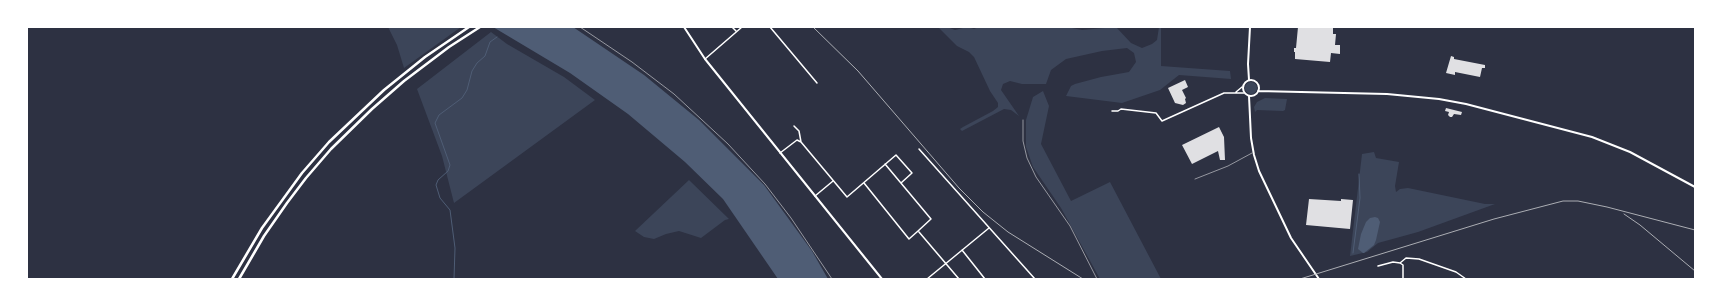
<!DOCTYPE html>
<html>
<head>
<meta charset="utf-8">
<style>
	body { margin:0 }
	#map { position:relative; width:1722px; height:306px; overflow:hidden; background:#2d3142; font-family:Commissioner,sans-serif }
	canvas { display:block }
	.frame { position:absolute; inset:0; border:28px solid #fff; pointer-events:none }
</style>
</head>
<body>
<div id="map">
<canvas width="1722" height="306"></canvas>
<div class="frame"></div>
</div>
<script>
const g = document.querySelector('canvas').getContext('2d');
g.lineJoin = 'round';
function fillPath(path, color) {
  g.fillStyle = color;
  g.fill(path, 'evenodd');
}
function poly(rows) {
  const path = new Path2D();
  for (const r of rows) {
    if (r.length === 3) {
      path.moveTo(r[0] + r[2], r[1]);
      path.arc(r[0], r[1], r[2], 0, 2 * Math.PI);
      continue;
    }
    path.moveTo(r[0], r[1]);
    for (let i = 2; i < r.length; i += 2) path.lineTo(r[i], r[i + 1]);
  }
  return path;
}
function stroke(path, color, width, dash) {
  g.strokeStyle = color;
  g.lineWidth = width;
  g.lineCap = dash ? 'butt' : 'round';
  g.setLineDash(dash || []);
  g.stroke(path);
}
fillPath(poly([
	[388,27,461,27,404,68,397,45],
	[929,27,947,27,955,30,967,27,974,29,979,27,1067,27,1082,30,1116,27,1131,43,1142,48,1152,44,1157,40,1159,27,1161,27,1161,66,1230,71,1231,79,1179,75,1160,90,1122,103,1066,96,1071,86,1075,84,1101,77,1129,72,1136,62,1134,53,1127,48,1102,51,1066,59,1051,70,1046,84,1022,84,1010,81,1003,84,1001,90,1019,116,1011,110,1004,109,962,131,960,129,963,127,993,111,998,107,998,103,990,91,974,57,969,52,957,46,939,28],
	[491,32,507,44,564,77,595,100,454,203,442,156,417,89],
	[1251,88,6],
	[1043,91,1049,106,1041,144,1071,201,1110,182,1161,279,1100,279,1061,208,1033,167,1026,147,1026,120,1033,97],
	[1265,98,1287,99,1285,110,1283,111,1257,110,1255,112,1254,107,1257,102],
	[1374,152,1376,158,1399,162,1395,186,1396,192,1400,189,1408,188,1485,204,1495,204,1418,232,1378,243,1367,252,1350,256,1362,154],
	[689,180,729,219,725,220,701,238,679,231,666,234,654,239,644,237,635,231]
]), '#3c4559');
fillPath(poly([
	[493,27,573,27,644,75,699,120,764,185,812,251,828,279,778,279,723,199,685,162,628,114,570,73],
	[1375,217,1378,218,1380,222,1376,240,1374,245,1364,253,1363,253,1358,249,1361,234,1366,222,1370,218]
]), '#4f5d75');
stroke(poly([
	[1353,253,1360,198,1359,174],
	[454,279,455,248,450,210,440,198,436,185,438,180,448,171,450,165,435,123,439,115,462,98,467,90,472,71,477,63,485,56,490,42,497,37]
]), '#4f5d75', 1);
fillPath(poly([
	[1298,27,1333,27,1333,34,1336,34,1335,45,1340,45,1340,54,1331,53,1330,62,1295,59,1295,52,1294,52,1294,48,1296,48],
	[1451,56,1454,57,1454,59,1485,65,1485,68,1482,68,1480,77,1455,72,1455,75,1446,73],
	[1185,80,1188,87,1182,90,1186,98,1185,99,1186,103,1183,105,1175,103,1168,88],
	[1446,108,1462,112,1461,115,1454,114,1452,117,1450,117,1448,115,1449,112,1445,111],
	[1219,127,1224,137,1225,160,1220,160,1218,151,1192,164,1182,145],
	[1309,199,1341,201,1341,199,1353,200,1350,229,1306,225]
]), '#e0e0e3');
stroke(poly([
	[580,27,632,62,674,94,728,144,765,184,791,218,832,279],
	[1023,120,1023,141,1027,158,1036,177,1070,226,1097,279]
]), '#fff', 0.5);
stroke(poly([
	[1195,179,1228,166,1252,153]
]), '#fff', 0.5);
stroke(poly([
	[732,27,736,31],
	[770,27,817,83],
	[705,59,742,27],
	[1236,92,1242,87],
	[1112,111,1118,111,1121,109,1156,113,1162,121,1224,93,1244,93],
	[794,126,799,131,801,142],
	[919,149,1035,279],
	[780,153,797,140,801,142,847,197,896,155,912,173,901,183],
	[864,183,909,239,918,231,931,219,885,164],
	[815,196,833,181],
	[919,232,959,279],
	[962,250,985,279],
	[1400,263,1406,258,1419,259,1456,272,1466,279],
	[1378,266,1393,262,1400,263,1403,265,1403,279],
	[927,279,989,228]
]), '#fff', 1.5);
stroke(poly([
	[1249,96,1251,138,1254,155,1259,171,1291,238,1319,279]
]), '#fff', 2);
stroke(poly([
	[684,27,705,59,882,279],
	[1251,88,8],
	[1249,80,1248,64,1250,27],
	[1258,91,1387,94,1439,99,1466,104,1592,137,1630,152,1695,187]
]), '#fff', 2);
stroke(poly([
	[232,279,262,228,302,173,329,142,384,90,425,57,469,27],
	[239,279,264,236,287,203,306,178,331,149,372,109,404,81,449,47,480,27]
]), '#fff', 2.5);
stroke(poly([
	[813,27,858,71,959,188,983,212,1008,232,1083,279],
	[1624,214,1640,225,1695,271],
	[1300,279,1494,219,1563,201,1578,201,1607,207,1695,230]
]), '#abadb3', 1);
</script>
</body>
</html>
